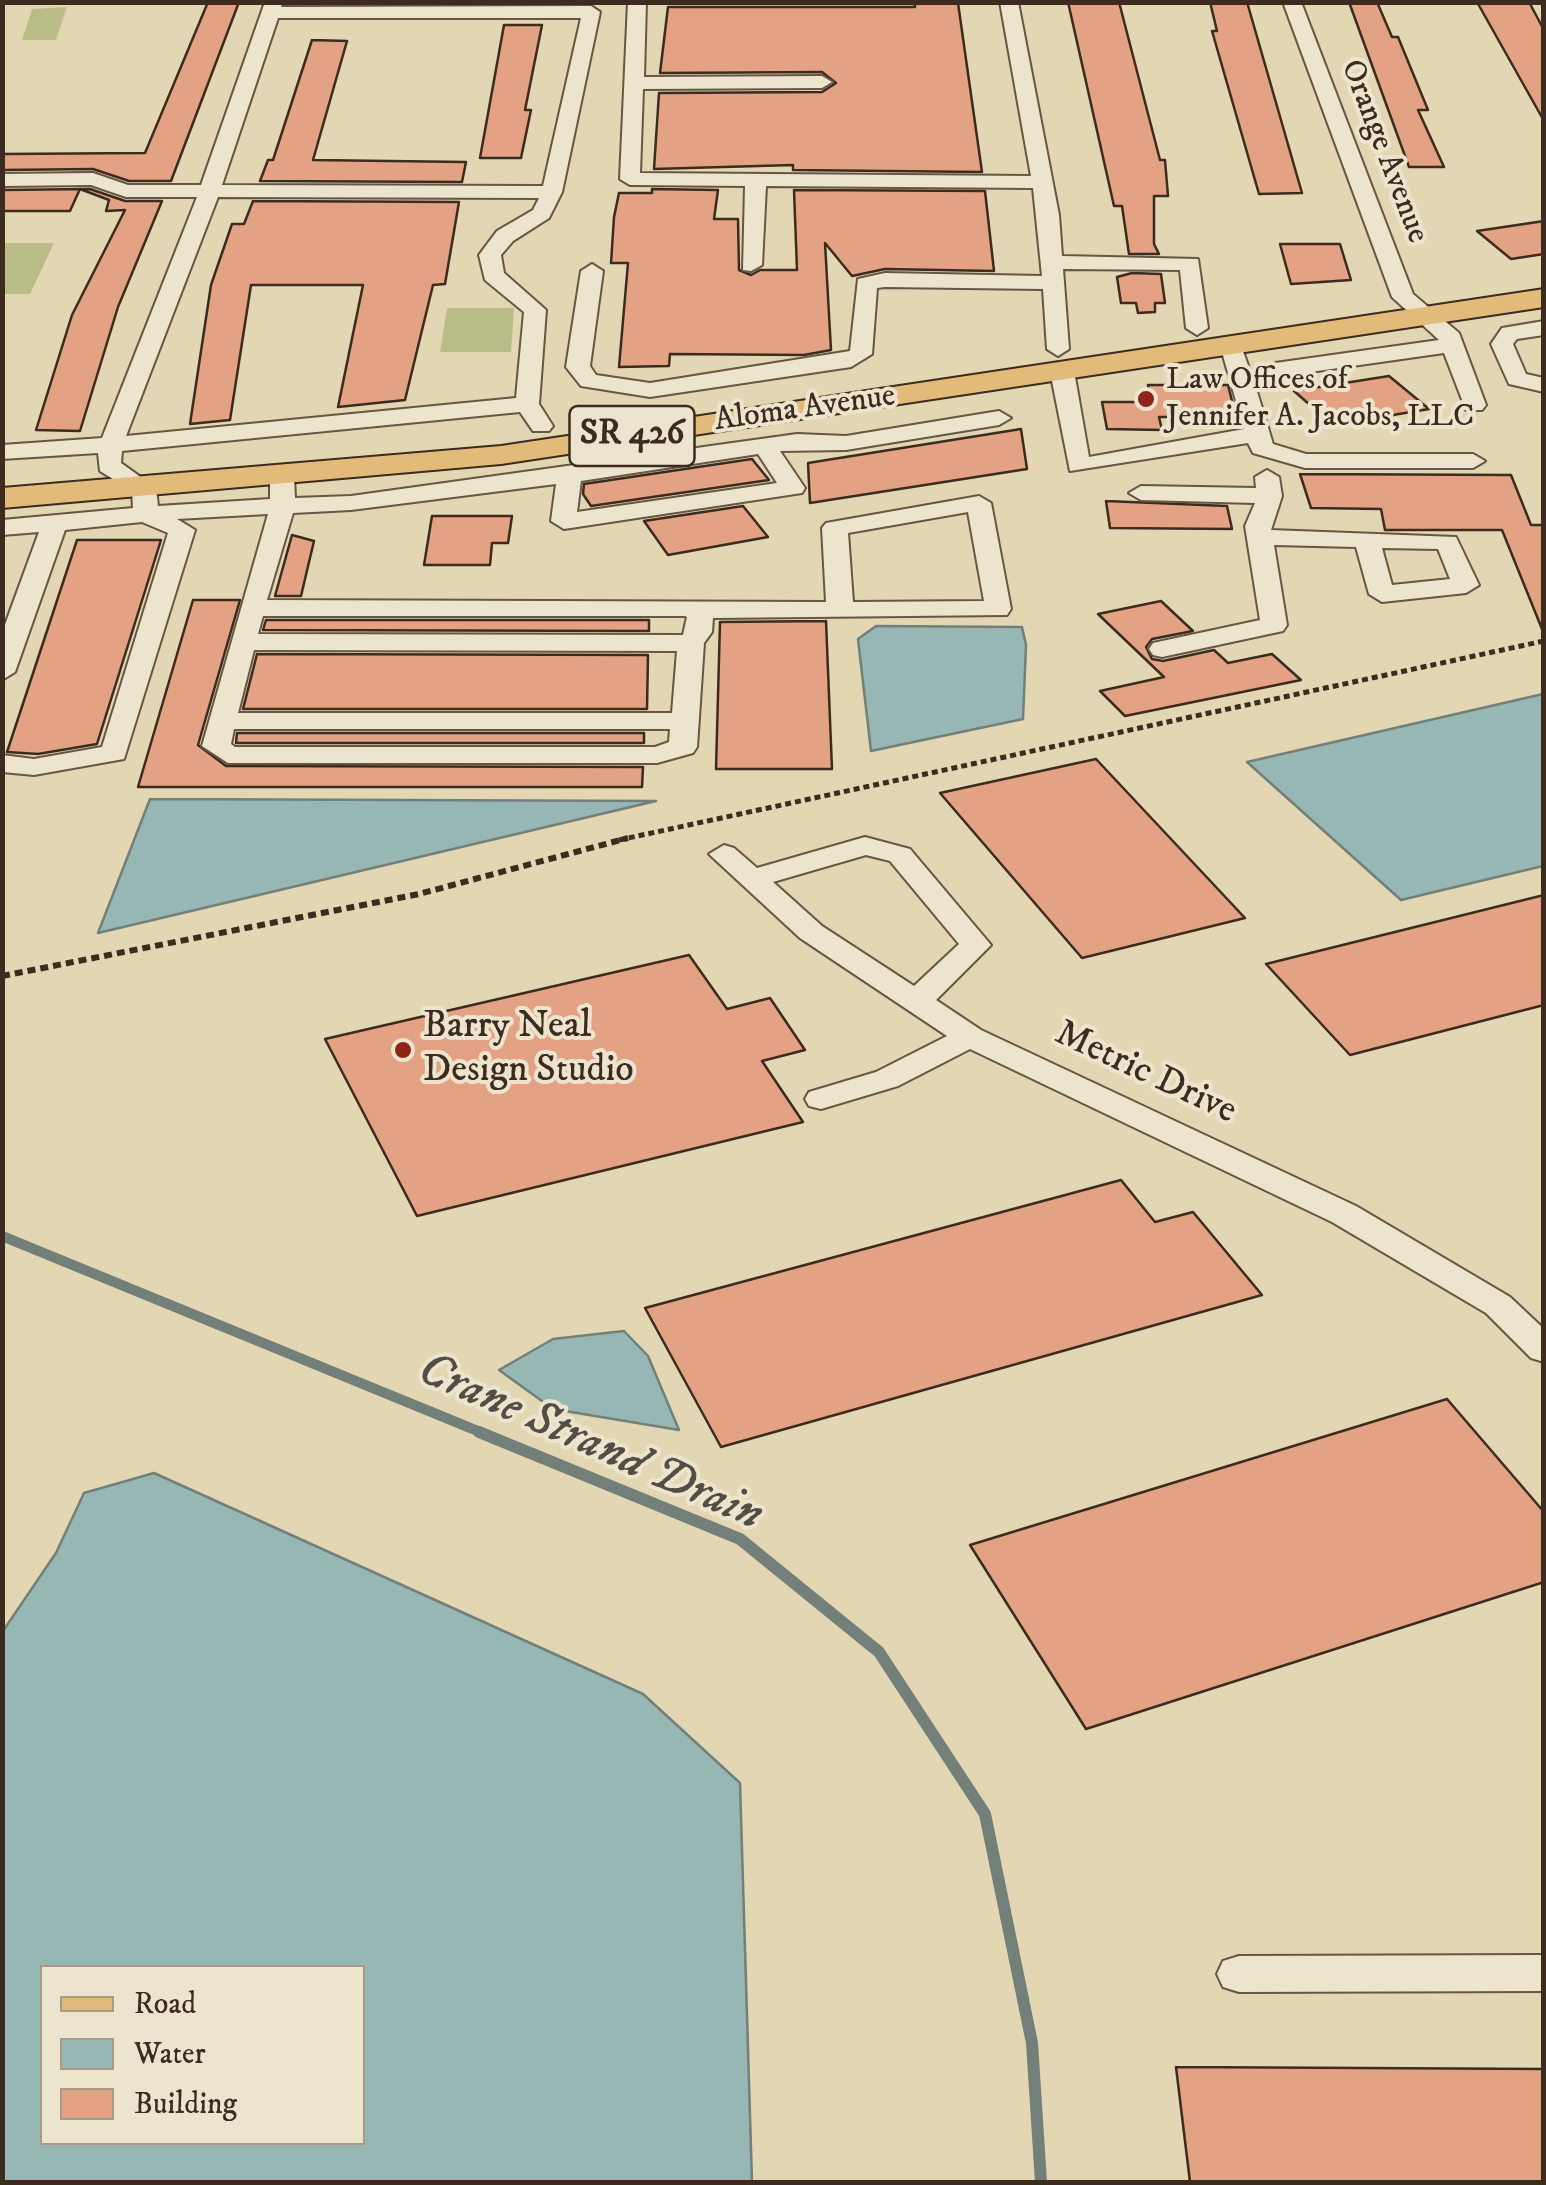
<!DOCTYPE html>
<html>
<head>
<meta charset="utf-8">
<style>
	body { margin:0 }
	#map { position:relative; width:1546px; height:2185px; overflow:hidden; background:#e3d6b3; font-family:"IM FELL DW Pica",serif }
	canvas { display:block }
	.frame { position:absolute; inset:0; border:5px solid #3c2b1e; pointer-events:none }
	.legend { position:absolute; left:40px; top:1965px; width:325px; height:180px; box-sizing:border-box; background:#ede4ce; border:2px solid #a69a88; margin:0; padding:12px 18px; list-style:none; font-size:30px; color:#3c2b1e }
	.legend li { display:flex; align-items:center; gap:20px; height:50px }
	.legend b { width:50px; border:2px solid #a69a88 }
</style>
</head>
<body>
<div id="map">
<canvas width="1546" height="2185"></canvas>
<div class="frame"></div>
<ul class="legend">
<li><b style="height:12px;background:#e2bb7a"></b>Road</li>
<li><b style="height:28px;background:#97b7b5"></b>Water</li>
<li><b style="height:28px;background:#e2a283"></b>Building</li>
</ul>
</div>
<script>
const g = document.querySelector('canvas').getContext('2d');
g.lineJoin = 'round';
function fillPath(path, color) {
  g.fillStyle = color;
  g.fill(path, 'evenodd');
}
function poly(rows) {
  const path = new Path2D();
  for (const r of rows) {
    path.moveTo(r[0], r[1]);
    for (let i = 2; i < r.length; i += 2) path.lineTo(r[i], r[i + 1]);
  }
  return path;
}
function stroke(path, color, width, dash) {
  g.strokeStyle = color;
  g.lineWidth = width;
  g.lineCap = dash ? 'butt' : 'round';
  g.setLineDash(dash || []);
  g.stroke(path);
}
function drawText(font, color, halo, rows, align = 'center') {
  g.font = font + ' "IM FELL DW Pica",serif';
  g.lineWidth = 8;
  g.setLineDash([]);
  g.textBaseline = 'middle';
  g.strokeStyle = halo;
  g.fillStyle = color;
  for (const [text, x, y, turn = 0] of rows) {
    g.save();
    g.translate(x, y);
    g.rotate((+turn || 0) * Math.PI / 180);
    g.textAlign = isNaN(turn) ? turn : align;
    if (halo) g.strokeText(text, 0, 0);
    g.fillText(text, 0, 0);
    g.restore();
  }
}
fillPath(poly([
	[67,7,56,40,22,40,32,9],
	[2,243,54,243,30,294,3,294],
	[447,308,514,308,511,352,440,352]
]), '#babc88');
const water = poly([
	[876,626,1022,627,1026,645,1023,719,871,751,858,639,876,626],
	[1543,694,1543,866,1401,900,1247,762,1543,694],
	[150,799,656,801,98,933,150,799],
	[624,1331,648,1356,679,1430,553,1409,499,1370,553,1339,624,1331],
	[154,1473,643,1694,740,1783,752,2182,3,2182,3,1631,56,1553,84,1493,154,1473],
	[42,1968,362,1968,362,2142,42,2142,42,1968]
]);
fillPath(water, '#97b7b5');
stroke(water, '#737f79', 2.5);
stroke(poly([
	[2,1236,485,1434]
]), '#737f79', 10);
stroke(poly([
	[479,1432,740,1539,879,1652,985,1814,1032,2043,1041,2182]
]), '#737f79', 12);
const building = poly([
	[208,2,239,2,171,181,129,181,93,169,2,170,2,154,145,153,208,2],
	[914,2,958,3,982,172,793,170,793,165,654,169,659,93,822,92,836,83,822,72,660,73,668,7,915,7,914,2],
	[1068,2,1119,2,1160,160,1165,160,1168,196,1154,196,1154,244,1159,254,1129,254,1122,206,1114,206,1068,2],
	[1210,2,1247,2,1302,193,1259,194,1212,31,1217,31,1210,2],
	[1349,2,1377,2,1392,37,1398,37,1428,110,1418,110,1444,167,1409,167,1349,2],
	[1477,2,1529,2,1544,30,1544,121,1477,2],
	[504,25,542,25,525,110,531,110,521,158,480,158,504,25],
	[312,40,347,41,313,160,466,162,462,182,260,181,268,160,273,160,312,40],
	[80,189,70,211,2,211,2,190,90,189,125,201,162,201,118,307,80,431,36,430,72,315,125,210,106,211,109,200,80,189],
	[652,189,718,190,714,219,738,219,739,270,751,275,760,270,797,270,794,190,985,191,994,271,885,269,852,276,825,243,831,350,804,355,670,354,669,366,619,367,628,263,611,263,614,217,619,193,652,193,652,189],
	[253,201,459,202,445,284,433,285,405,400,338,407,363,285,251,285,230,420,190,424,211,285,232,224,244,224,253,201],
	[1544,221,1544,254,1511,259,1477,231,1544,221],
	[1280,244,1340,244,1351,280,1291,284,1280,244],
	[1132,273,1161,274,1165,303,1155,303,1155,312,1138,313,1136,303,1121,303,1117,277,1132,273],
	[1389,376,1429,409,1333,425,1294,391,1389,376],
	[1148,385,1228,385,1236,417,1159,417,1162,430,1107,429,1102,402,1150,402,1148,385],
	[1021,429,1027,469,810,503,808,463,1021,429],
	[752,459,769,480,591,506,583,494,584,484,752,459],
	[1300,474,1511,475,1531,525,1544,525,1544,634,1502,530,1385,530,1381,509,1311,508,1300,474],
	[1106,501,1227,506,1232,529,1110,528,1106,501],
	[743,506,768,537,668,555,644,521,743,506],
	[432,516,512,516,508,543,492,543,490,565,424,565,432,516],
	[292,535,314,541,301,596,275,596,292,535],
	[77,540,161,540,97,744,38,754,7,752,77,540],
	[193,600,240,600,198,745,226,766,643,767,642,787,138,787,193,600],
	[1161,601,1193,631,1152,639,1146,647,1152,659,1163,661,1214,650,1228,663,1272,654,1301,680,1125,716,1100,691,1164,677,1098,614,1161,601],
	[266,620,649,620,649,631,263,630,266,620],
	[826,621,832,769,716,769,720,622,826,621],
	[257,654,648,655,647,709,243,709,257,654],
	[237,733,644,733,644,743,236,743,237,733],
	[1096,759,1245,918,1082,958,940,793,1096,759],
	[1544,895,1544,1005,1350,1055,1266,964,1544,895],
	[689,955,727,1009,770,998,805,1050,762,1061,803,1122,417,1216,325,1039,689,955],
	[1121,1180,1155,1222,1193,1212,1262,1295,721,1447,645,1308,1121,1180],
	[1447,1399,1544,1512,1544,1582,1086,1729,970,1545,1447,1399],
	[1176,2067,1544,2069,1544,2182,1190,2182,1176,2067]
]);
fillPath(building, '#e2a283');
stroke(building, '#3c2b1e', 2.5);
const minor = poly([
	[265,2,283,2,281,7,591,6,600,12,562,192,549,218,513,241,501,255,504,273,546,310,539,404,553,426,549,431,533,431,520,412,122,451,121,463,156,488,158,506,270,499,270,477,282,470,294,477,295,498,351,496,797,434,846,436,999,411,1011,418,999,425,846,450,780,451,805,488,802,493,564,529,551,521,556,484,351,510,293,513,267,600,826,602,822,528,826,523,979,496,991,503,1011,609,1007,615,713,618,712,632,704,643,697,747,693,753,657,763,228,763,202,746,268,514,177,519,195,530,124,759,34,775,2,772,2,755,34,759,102,747,168,533,142,522,65,530,15,672,2,680,2,633,39,532,2,535,2,520,133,508,132,491,100,471,98,453,2,459,2,445,102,438,197,197,126,197,91,185,2,186,2,174,93,173,128,185,201,185,265,2],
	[278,18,581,18,543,186,222,185,278,18],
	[218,197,539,198,533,210,497,231,479,255,485,280,524,312,516,398,126,436,218,197],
	[758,454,777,483,577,512,581,481,758,454],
	[968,512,984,601,853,602,848,533,968,512],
	[263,616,685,616,687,617,683,635,258,634,263,616],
	[254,650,677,651,672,713,238,713,254,650],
	[234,729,670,729,669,742,655,747,235,747,231,744,234,729],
	[628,2,646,2,644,77,822,76,832,82,822,88,643,89,640,173,1031,176,1000,2,1018,2,1059,215,1062,256,1198,259,1208,328,1197,335,1186,328,1180,270,1063,269,1069,349,1058,356,1047,349,1043,289,885,287,877,288,872,354,851,367,650,397,581,386,566,367,581,271,592,264,603,271,590,366,596,375,650,383,850,351,858,279,885,273,1042,276,1033,188,766,186,762,265,751,271,743,270,745,186,630,185,620,179,628,2],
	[1283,2,1301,2,1413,294,1459,333,1486,405,1482,410,1466,410,1444,353,1261,379,1252,375,1273,444,1306,454,1473,454,1485,461,1473,468,1305,468,1253,453,1248,443,1070,471,1050,371,1054,366,1070,366,1074,371,1089,457,1244,429,1220,345,1223,340,1239,340,1250,371,1261,365,1439,340,1392,297,1283,2],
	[1544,321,1544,335,1517,339,1513,344,1526,374,1544,378,1544,392,1509,384,1491,344,1502,328,1544,321],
	[1267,470,1279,477,1282,496,1271,530,1456,537,1479,585,1466,593,1382,602,1369,594,1356,547,1274,545,1287,625,1283,631,1162,657,1153,655,1149,649,1153,643,1260,620,1245,526,1255,503,1141,500,1129,493,1141,486,1256,488,1255,477,1267,470],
	[1382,548,1438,549,1450,579,1392,585,1382,548],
	[865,837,910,849,991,945,936,1000,981,1030,1356,1206,1510,1297,1544,1329,1544,1362,1531,1358,1486,1313,1332,1222,970,1049,898,1086,821,1109,809,1106,805,1099,809,1092,876,1072,947,1036,800,938,709,854,724,845,734,848,757,868,865,837],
	[866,855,890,861,959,944,914,986,822,926,773,882,866,855],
	[1544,1955,1544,1991,1239,1992,1223,1987,1217,1974,1223,1961,1239,1956,1544,1955]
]);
const major = poly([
	[1544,289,1544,307,501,464,2,508,2,488,501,446,1544,289]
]);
stroke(minor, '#665643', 4);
stroke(major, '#3c2b1e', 4);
stroke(poly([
	[619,840,1544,641]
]), '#3c2b1e', 5, [6, 4]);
stroke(poly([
	[2,976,419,894,628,838]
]), '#3c2b1e', 6, [8, 5]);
fillPath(minor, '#ede4ce');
fillPath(major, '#e2bb7a');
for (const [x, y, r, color] of [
	[1146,399,10,"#8f2418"],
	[403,1050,10,"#8f2418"]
]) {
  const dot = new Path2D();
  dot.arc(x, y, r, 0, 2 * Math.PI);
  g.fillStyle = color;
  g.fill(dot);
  stroke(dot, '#ede4ce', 4);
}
drawText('32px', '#3c2b1e', '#ede4ce', [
	["Orange Avenue",1383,152,69],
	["Aloma Avenue",805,410,-8]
]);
drawText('32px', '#3c2b1e', '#ede4ce', [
	["Law Offices of",1166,381],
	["Jennifer A. Jacobs, LLC",1166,418]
], 'left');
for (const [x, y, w] of [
	[632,436,125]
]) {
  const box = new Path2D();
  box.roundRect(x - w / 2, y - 30, w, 60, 8);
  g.fillStyle = '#ede4ce';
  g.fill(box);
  stroke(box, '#3c2b1e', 2.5);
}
drawText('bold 35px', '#3c2b1e', null, [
	["SR 426",632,436]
]);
drawText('38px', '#3c2b1e', '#ede4ce', [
	["Barry Neal",423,1028],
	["Design Studio",423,1072]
], 'left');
drawText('38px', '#3c2b1e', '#ede4ce', [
	["Metric Drive",1145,1074,25]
]);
drawText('italic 48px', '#534e44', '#ede4ce', [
	["Crane Strand Drain",589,1445,24]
]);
</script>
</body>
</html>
